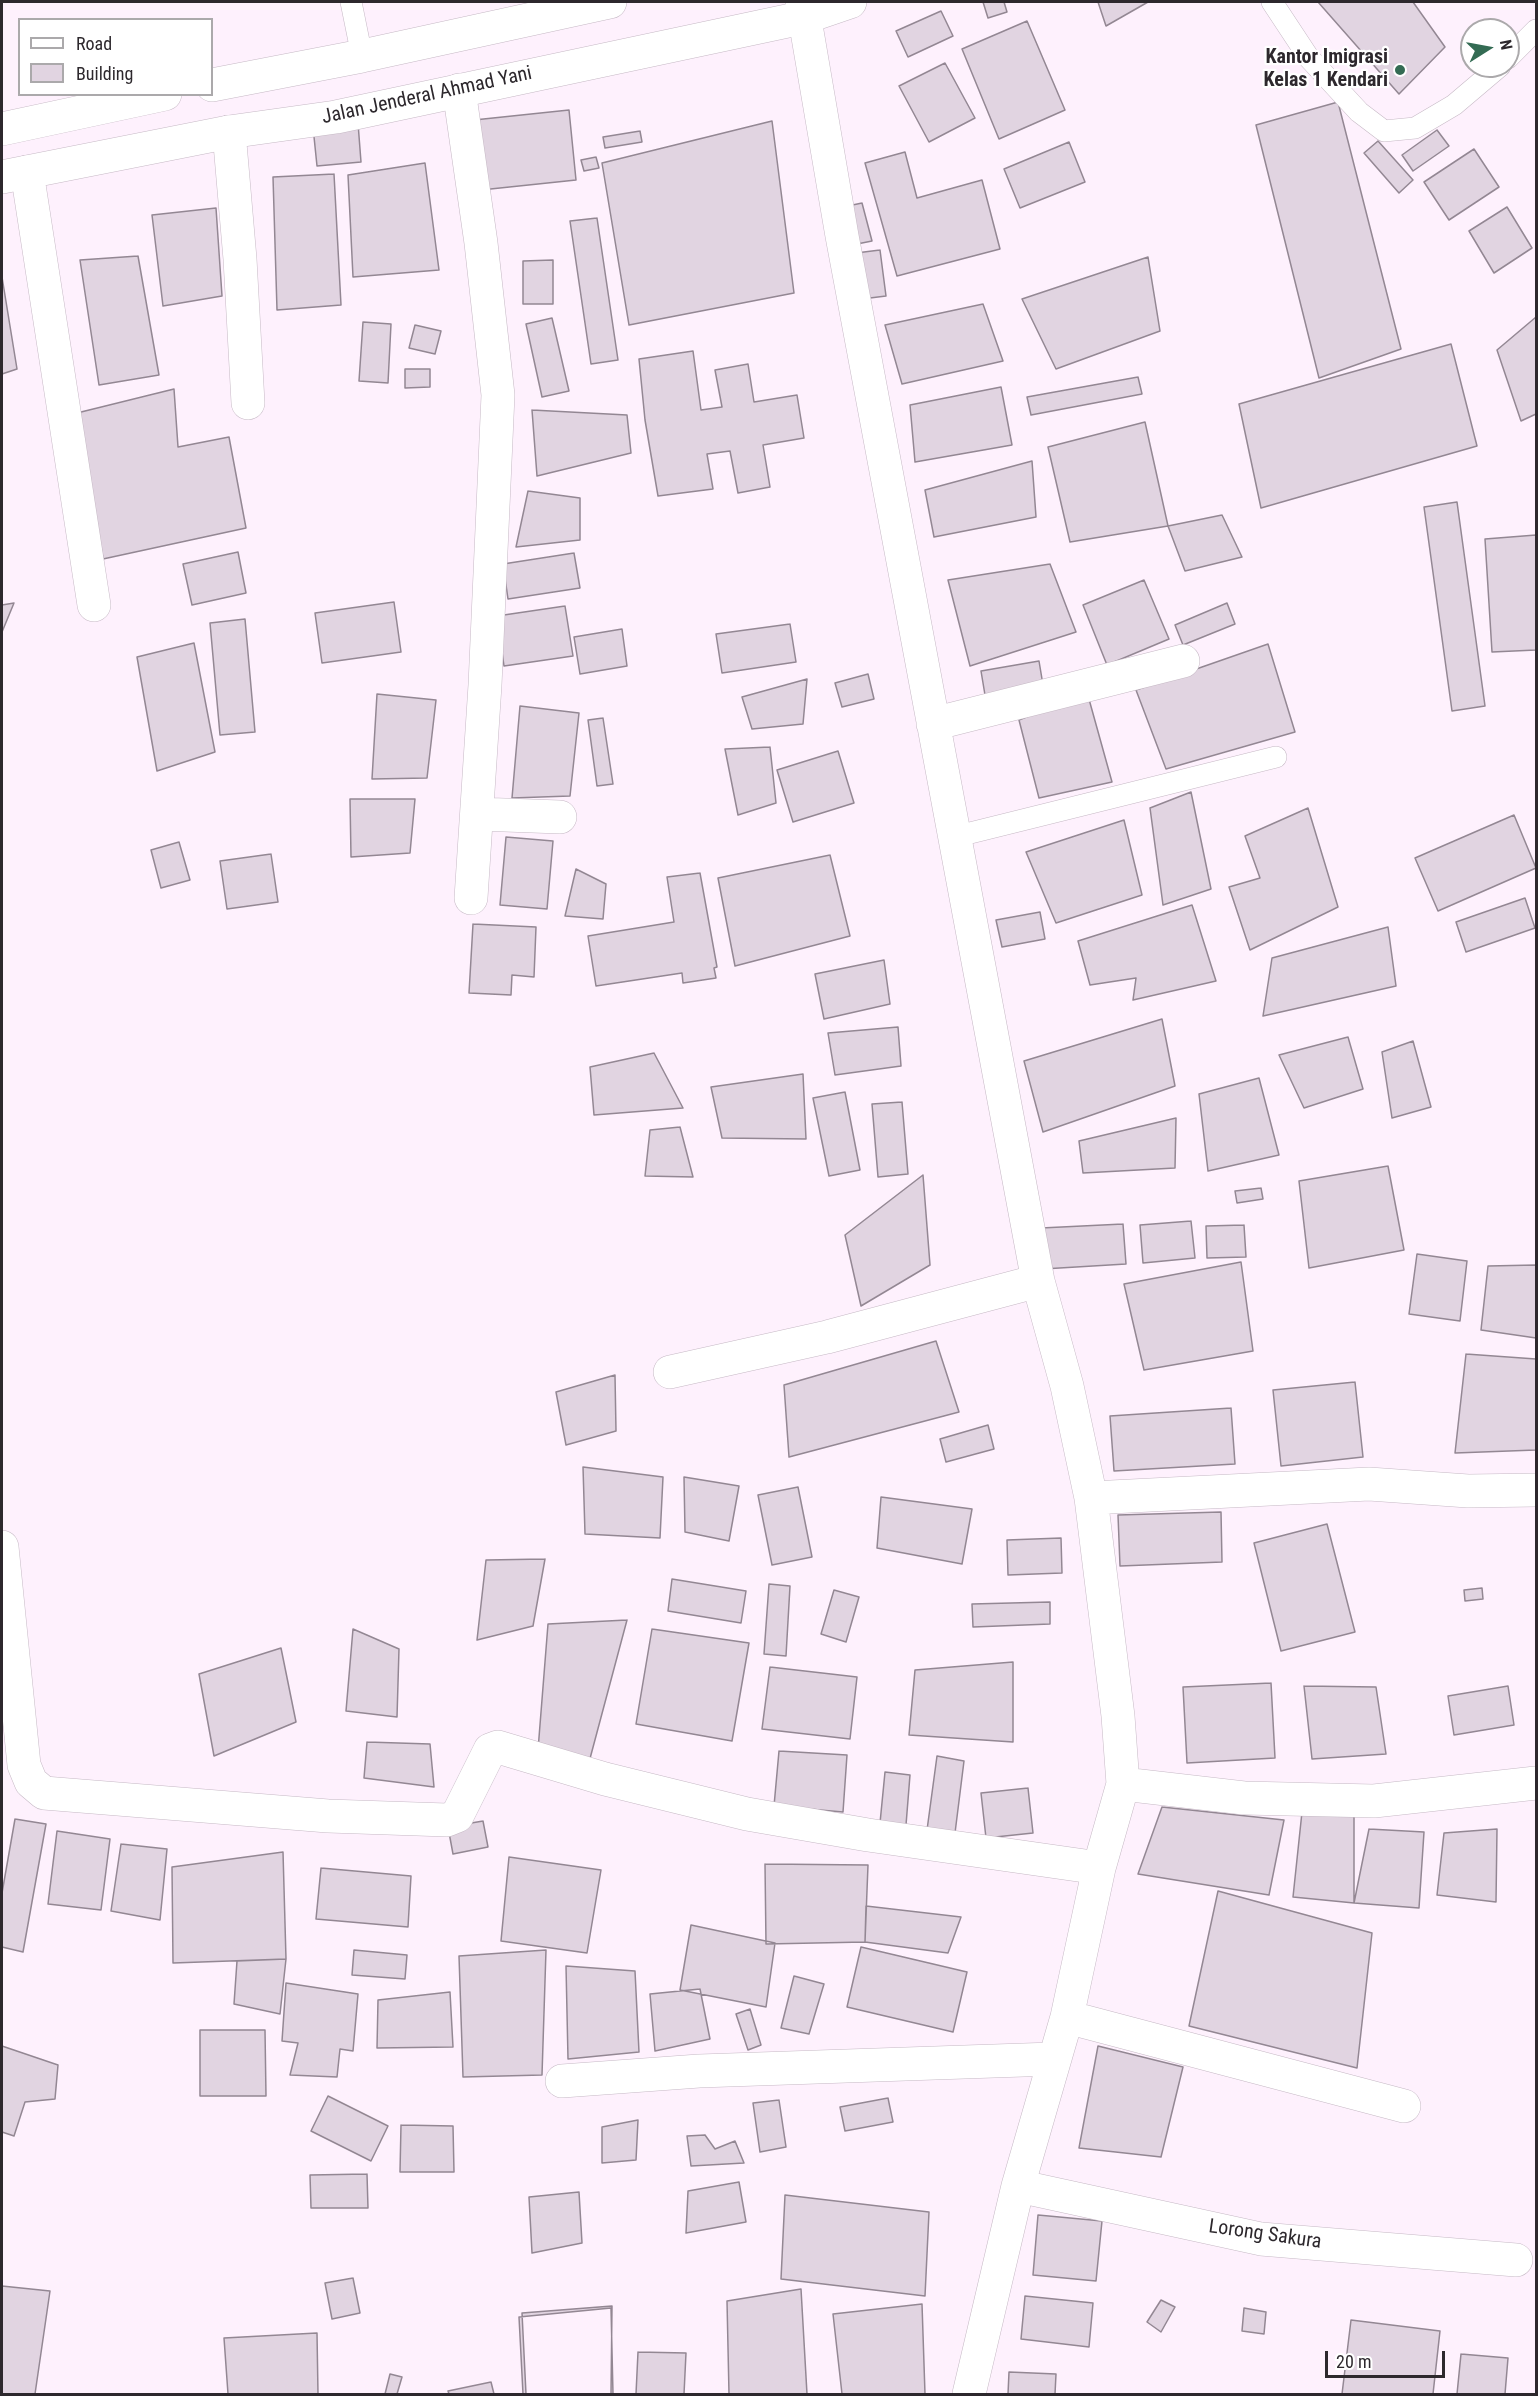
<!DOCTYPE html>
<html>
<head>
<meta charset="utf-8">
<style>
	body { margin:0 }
	#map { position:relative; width:1538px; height:2396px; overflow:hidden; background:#fef1fd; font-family:"Roboto Condensed",sans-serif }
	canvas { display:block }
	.frame { position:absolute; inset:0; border:3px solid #2d282d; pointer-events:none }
	.legend { position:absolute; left:18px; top:18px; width:195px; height:78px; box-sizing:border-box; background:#fff; border:2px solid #aba9ab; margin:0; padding:8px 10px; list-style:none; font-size:18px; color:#2d282d }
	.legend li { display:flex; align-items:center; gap:12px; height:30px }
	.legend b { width:30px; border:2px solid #aba9ab }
	.north { position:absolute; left:1460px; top:18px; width:60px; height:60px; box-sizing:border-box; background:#fff; border:2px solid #aba9ab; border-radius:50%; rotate:79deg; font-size:16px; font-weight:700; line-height:24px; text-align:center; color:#2d282d }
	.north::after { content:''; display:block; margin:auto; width:21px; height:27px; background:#336b53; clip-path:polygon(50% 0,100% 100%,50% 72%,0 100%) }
	.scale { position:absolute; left:1325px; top:2351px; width:120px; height:27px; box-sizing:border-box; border:3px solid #2d282d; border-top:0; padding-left:8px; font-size:18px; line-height:21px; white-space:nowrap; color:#2d282d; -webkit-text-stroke:4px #fff; paint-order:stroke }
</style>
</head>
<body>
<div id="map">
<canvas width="1538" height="2396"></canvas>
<div class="frame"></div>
<ul class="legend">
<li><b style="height:8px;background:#fff"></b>Road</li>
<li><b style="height:16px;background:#e1d4e1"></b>Building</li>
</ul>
<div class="north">N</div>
<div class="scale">20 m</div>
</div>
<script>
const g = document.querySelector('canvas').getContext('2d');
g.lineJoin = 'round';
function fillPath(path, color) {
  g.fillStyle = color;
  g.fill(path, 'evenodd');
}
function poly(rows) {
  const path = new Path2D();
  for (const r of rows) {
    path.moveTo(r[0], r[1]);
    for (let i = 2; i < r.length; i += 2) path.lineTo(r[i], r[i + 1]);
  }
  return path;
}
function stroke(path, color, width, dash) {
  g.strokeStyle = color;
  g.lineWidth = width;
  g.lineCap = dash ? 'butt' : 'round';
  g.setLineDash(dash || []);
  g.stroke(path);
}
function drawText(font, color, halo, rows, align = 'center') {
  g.font = font + ' "Roboto Condensed",sans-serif';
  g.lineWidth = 4.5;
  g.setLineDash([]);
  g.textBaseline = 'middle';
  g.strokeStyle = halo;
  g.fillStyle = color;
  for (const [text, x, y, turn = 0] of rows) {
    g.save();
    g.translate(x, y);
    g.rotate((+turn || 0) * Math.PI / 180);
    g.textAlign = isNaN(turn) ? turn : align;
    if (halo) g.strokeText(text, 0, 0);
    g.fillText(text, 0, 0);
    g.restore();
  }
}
const building = poly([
	[983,2,1004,2,1007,12,988,18,983,2],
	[1098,2,1148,2,1106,26,1098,2],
	[1318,2,1413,2,1445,47,1399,94,1318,2],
	[941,11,953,36,908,57,896,31,941,11],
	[1027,21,1065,110,999,139,962,49,1027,21],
	[945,63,975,118,929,142,899,86,945,63],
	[1338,102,1401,349,1319,378,1256,125,1338,102],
	[569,110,576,180,481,190,474,120,569,110],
	[772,121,794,293,629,325,602,163,772,121],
	[358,123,361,162,317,166,313,127,358,123],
	[1437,130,1449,146,1413,171,1402,155,1437,130],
	[640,131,642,142,605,148,603,137,640,131],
	[1378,141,1413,180,1399,193,1364,153,1378,141],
	[1069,142,1085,182,1020,208,1004,169,1069,142],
	[1474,149,1499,187,1449,220,1424,182,1474,149],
	[905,152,917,198,982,180,1000,249,897,276,865,163,905,152],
	[596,157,599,168,584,171,581,160,596,157],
	[425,163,439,270,353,277,348,175,425,163],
	[334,174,341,305,277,310,273,177,334,174],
	[862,203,872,241,852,245,843,207,862,203],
	[1507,207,1532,248,1494,273,1469,231,1507,207],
	[216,208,222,296,163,306,152,215,216,208],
	[597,218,618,360,591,364,570,221,597,218],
	[880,250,886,296,862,299,856,253,880,250],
	[138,256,159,375,99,385,80,260,138,256],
	[1148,257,1160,331,1056,369,1022,299,1148,257],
	[553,260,553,304,523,304,523,261,553,260],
	[2,277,17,369,2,374,2,277],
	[983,304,1003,361,902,384,885,325,983,304],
	[1536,317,1536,414,1521,421,1497,350,1536,317],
	[552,318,569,391,542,397,526,324,552,318],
	[363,322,391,324,388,383,359,381,363,322],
	[415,325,441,331,435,354,409,348,415,325],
	[1451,344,1477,446,1261,508,1239,404,1451,344],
	[693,351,701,410,722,407,715,370,748,364,754,402,797,395,804,438,763,445,770,487,738,493,730,451,707,454,713,489,658,496,645,420,639,359,693,351],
	[405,369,430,369,430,387,405,388,405,369],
	[1138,377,1142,394,1031,415,1027,397,1138,377],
	[1001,387,1012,445,915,462,910,405,1001,387],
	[174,389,178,447,229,437,246,528,103,559,77,413,174,389],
	[532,410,627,415,631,453,537,476,532,410],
	[1145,422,1168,526,1070,542,1048,447,1145,422],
	[1032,461,1036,517,934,537,925,490,1032,461],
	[528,491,580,498,580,540,516,547,528,491],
	[1457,502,1485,706,1452,711,1424,507,1457,502],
	[1222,515,1242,557,1185,571,1168,526,1222,515],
	[1536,535,1536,650,1492,652,1485,539,1536,535],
	[238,552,246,593,192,605,183,564,238,552],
	[574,553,580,588,508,599,503,564,574,553],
	[1050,564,1076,632,970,666,948,580,1050,564],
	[1144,580,1169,639,1107,665,1083,605,1144,580],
	[394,602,401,652,322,663,315,613,394,602],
	[14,603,2,632,2,605,14,603],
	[1227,603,1235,624,1183,645,1175,625,1227,603],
	[565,606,573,656,504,666,497,616,565,606],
	[245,619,255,732,220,735,210,623,245,619],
	[790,624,796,662,722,673,716,634,790,624],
	[622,629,627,666,580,674,574,637,622,629],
	[194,643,215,752,157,771,137,657,194,643],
	[1268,644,1295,732,1166,769,1136,690,1268,644],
	[1039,661,1043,685,985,695,981,671,1039,661],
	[868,674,874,699,842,707,835,683,868,674],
	[807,679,803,724,752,729,742,697,807,679],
	[1087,692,1112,782,1039,798,1019,720,1087,692],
	[377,694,436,700,427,778,372,779,377,694],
	[520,706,579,713,570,796,512,798,520,706],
	[603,718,613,784,597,786,588,720,603,718],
	[770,747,776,803,738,815,725,749,770,747],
	[838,751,854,803,793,822,777,770,838,751],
	[1191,792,1211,889,1163,905,1150,808,1191,792],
	[350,799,415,799,410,853,351,857,350,799],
	[1308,808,1338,907,1250,950,1229,887,1260,878,1245,836,1308,808],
	[1514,815,1536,868,1438,911,1415,858,1514,815],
	[1124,820,1142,895,1056,923,1026,852,1124,820],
	[506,837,553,841,547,909,500,905,506,837],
	[179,842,190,880,161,888,151,850,179,842],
	[271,854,278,902,227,909,220,861,271,854],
	[830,855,850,936,735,966,718,878,830,855],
	[576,869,606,884,603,919,565,916,576,869],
	[700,873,717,967,714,968,716,978,683,983,682,973,596,986,588,936,674,922,667,877,700,873],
	[1525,898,1535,928,1466,952,1456,922,1525,898],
	[1192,905,1216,981,1133,1000,1136,978,1090,985,1078,941,1192,905],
	[1040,912,1045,939,1002,947,996,920,1040,912],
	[473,924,536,927,534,977,512,975,511,995,469,993,473,924],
	[1388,927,1396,986,1263,1016,1272,958,1388,927],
	[884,960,890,1004,824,1019,815,974,884,960],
	[1162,1019,1175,1086,1043,1132,1024,1061,1162,1019],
	[898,1027,901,1066,835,1075,828,1033,898,1027],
	[1348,1037,1363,1089,1304,1108,1279,1055,1348,1037],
	[1413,1041,1431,1107,1392,1118,1382,1052,1413,1041],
	[654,1053,683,1108,594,1115,590,1067,654,1053],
	[803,1074,806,1139,722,1138,711,1087,803,1074],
	[1259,1078,1279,1155,1208,1171,1199,1094,1259,1078],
	[845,1092,860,1170,829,1176,813,1098,845,1092],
	[902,1102,908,1174,878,1177,872,1104,902,1102],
	[1176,1118,1175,1168,1083,1173,1079,1141,1176,1118],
	[680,1127,693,1177,645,1176,650,1130,680,1127],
	[1388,1166,1404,1250,1309,1268,1299,1181,1388,1166],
	[923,1175,930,1265,861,1306,845,1235,923,1175],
	[1261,1188,1263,1199,1237,1203,1235,1191,1261,1188],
	[1191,1221,1195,1258,1143,1263,1140,1225,1191,1221],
	[1123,1224,1126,1264,1043,1269,1041,1228,1123,1224],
	[1244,1225,1246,1257,1207,1258,1206,1226,1244,1225],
	[1417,1254,1467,1261,1460,1321,1409,1314,1417,1254],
	[1241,1262,1253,1351,1144,1370,1124,1284,1241,1262],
	[1536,1265,1536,1338,1481,1330,1488,1266,1536,1265],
	[936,1341,959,1412,789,1457,784,1385,936,1341],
	[1466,1354,1536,1359,1536,1450,1455,1453,1466,1354],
	[615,1375,616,1431,566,1445,556,1392,615,1375],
	[1355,1382,1363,1457,1281,1466,1273,1390,1355,1382],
	[1231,1408,1235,1464,1114,1471,1110,1416,1231,1408],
	[988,1425,994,1449,946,1462,940,1439,988,1425],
	[583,1467,663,1477,660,1538,585,1534,583,1467],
	[684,1477,739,1486,729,1541,685,1532,684,1477],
	[798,1487,812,1557,772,1565,758,1495,798,1487],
	[881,1497,972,1509,962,1564,877,1548,881,1497],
	[1221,1512,1222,1562,1120,1566,1118,1515,1221,1512],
	[1327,1524,1355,1632,1281,1651,1254,1543,1327,1524],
	[1061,1538,1062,1573,1008,1575,1007,1540,1061,1538],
	[545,1559,533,1626,477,1640,486,1560,545,1559],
	[672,1579,746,1591,741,1623,668,1611,672,1579],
	[769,1584,790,1586,786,1656,764,1654,769,1584],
	[1482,1588,1483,1599,1465,1601,1464,1590,1482,1588],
	[834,1590,859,1597,846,1642,821,1634,834,1590],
	[1050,1602,1050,1624,973,1627,972,1604,1050,1602],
	[627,1620,588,1766,538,1750,548,1624,627,1620],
	[353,1629,399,1649,397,1717,346,1711,353,1629],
	[652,1629,749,1643,732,1741,636,1724,652,1629],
	[281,1648,296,1722,214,1756,199,1674,281,1648],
	[1013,1662,1013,1742,909,1735,915,1670,1013,1662],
	[770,1667,857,1677,850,1739,762,1729,770,1667],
	[1271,1683,1275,1758,1187,1763,1183,1687,1271,1683],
	[1304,1686,1376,1687,1386,1754,1312,1759,1304,1686],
	[1508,1686,1514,1725,1454,1735,1448,1696,1508,1686],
	[367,1742,430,1744,434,1787,364,1778,367,1742],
	[779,1751,847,1755,843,1812,774,1806,779,1751],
	[937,1756,964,1761,955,1833,927,1830,937,1756],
	[885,1772,910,1775,906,1825,880,1823,885,1772],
	[1028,1788,1033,1833,986,1838,981,1793,1028,1788],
	[1162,1807,1284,1820,1269,1895,1138,1874,1162,1807],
	[1302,1812,1354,1814,1354,1903,1293,1897,1302,1812],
	[15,1819,46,1824,23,1952,2,1947,2,1893,15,1819],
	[483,1821,488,1847,453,1854,448,1827,483,1821],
	[1369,1829,1424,1832,1419,1908,1354,1903,1369,1829],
	[1497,1829,1496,1902,1437,1895,1444,1833,1497,1829],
	[57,1831,110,1839,101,1910,48,1904,57,1831],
	[121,1844,167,1849,160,1920,111,1911,121,1844],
	[283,1852,286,1959,173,1963,172,1867,283,1852],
	[509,1857,601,1870,587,1953,501,1941,509,1857],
	[765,1864,868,1865,865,1942,766,1944,765,1864],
	[321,1868,411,1876,408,1927,316,1919,321,1868],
	[1218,1891,1372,1933,1357,2068,1189,2026,1218,1891],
	[866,1906,961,1917,948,1953,865,1942,866,1906],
	[691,1925,775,1943,766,2007,680,1990,691,1925],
	[861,1947,967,1972,953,2032,847,2007,861,1947],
	[354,1950,407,1955,405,1979,352,1975,354,1950],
	[546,1950,542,2075,463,2077,459,1956,546,1950],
	[286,1959,280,2014,234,2004,237,1961,286,1959],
	[566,1966,635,1971,639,2052,568,2059,566,1966],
	[794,1976,824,1984,809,2034,781,2028,794,1976],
	[286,1983,358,1994,353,2051,340,2049,337,2077,290,2075,298,2043,282,2041,286,1983],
	[700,1989,710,2039,655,2051,650,1994,700,1989],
	[450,1992,453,2047,377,2048,378,2000,450,1992],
	[750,2009,761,2045,748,2050,736,2014,750,2009],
	[200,2030,265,2030,266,2096,200,2096,200,2030],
	[2,2046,58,2065,55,2099,25,2102,14,2136,2,2132,2,2046],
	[1098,2046,1183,2067,1161,2157,1079,2148,1098,2046],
	[328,2096,388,2126,371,2161,311,2131,328,2096],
	[888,2098,893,2122,845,2131,840,2107,888,2098],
	[779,2100,786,2147,760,2152,753,2103,779,2100],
	[638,2120,636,2160,602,2163,602,2127,638,2120],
	[401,2125,453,2126,454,2172,400,2172,401,2125],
	[705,2135,715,2149,735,2141,744,2163,691,2166,687,2136,705,2135],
	[367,2174,368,2208,311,2208,310,2175,367,2174],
	[739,2182,746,2222,686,2233,688,2191,739,2182],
	[579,2192,582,2243,532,2253,529,2197,579,2192],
	[785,2195,929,2212,925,2296,781,2279,785,2195],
	[1038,2215,1102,2221,1096,2281,1033,2275,1038,2215],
	[353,2278,360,2313,332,2319,325,2283,353,2278],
	[2,2286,50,2291,35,2394,2,2394,2,2286],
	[801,2289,807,2394,729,2394,727,2301,801,2289],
	[1025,2296,1093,2303,1089,2347,1021,2339,1025,2296],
	[1161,2300,1175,2307,1161,2332,1147,2322,1161,2300],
	[922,2304,925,2394,842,2394,833,2314,922,2304],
	[612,2306,611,2394,526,2394,522,2313,612,2306],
	[611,2308,613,2394,523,2394,519,2317,611,2308],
	[1244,2308,1266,2312,1264,2334,1242,2331,1244,2308],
	[1351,2320,1440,2331,1433,2394,1342,2394,1351,2320],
	[317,2333,318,2394,228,2394,224,2338,317,2333],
	[638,2352,686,2353,684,2394,636,2394,638,2352],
	[1461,2354,1508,2358,1505,2394,1457,2394,1461,2354],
	[1009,2372,1056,2374,1055,2394,1008,2394,1009,2372],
	[390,2374,402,2377,397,2394,385,2394,390,2374],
	[491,2382,494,2394,449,2394,448,2391,491,2382]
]);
fillPath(building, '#e1d4e1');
stroke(building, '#938793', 1.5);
const lane = poly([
	[351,2,362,56],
	[1272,2,1309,58,1359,112,1384,131,1415,128,1454,105,1500,66],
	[1508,58,1536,30],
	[954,837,1276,757]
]);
const street = poly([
	[802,2,842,236,1038,1281,1067,1386,1091,1498,1118,1716,1123,1784,1099,1868,1067,2017,1018,2186,969,2394],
	[459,90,481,243,498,395,485,685,471,898],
	[229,132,240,259,248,403],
	[27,172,94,605],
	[933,724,1183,661],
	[477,814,560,817],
	[670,1372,827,1337,1038,1281],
	[1091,1498,1369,1484,1468,1491,1536,1490],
	[2,1547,24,1765,31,1782,44,1793,328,1816,447,1820,457,1816,490,1750,498,1747,605,1779,747,1814,868,1835,1099,1868],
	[1123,1784,1244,1798,1374,1801,1536,1783],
	[1067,2017,1404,2106],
	[562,2081,699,2071,1053,2059],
	[1018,2186,1261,2239,1516,2260]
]);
const highway = poly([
	[212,85,362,56,610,2],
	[2,129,165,94],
	[2,177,229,132,336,117,806,17,850,2]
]);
stroke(lane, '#c6b9c5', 22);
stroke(street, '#c6b9c5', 34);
stroke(highway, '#c6b9c5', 34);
stroke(lane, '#fff', 21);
stroke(street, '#fff', 33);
stroke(highway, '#fff', 33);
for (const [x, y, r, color] of [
	[1400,70,6,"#336b53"]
]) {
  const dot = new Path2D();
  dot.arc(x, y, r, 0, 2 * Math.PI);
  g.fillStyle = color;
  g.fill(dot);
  stroke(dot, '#fff', 2);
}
drawText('bold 20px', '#2d282d', '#fff', [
	["Kantor Imigrasi",1388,58],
	["Kelas 1 Kendari",1388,81]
], 'right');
drawText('20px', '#2d282d', '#fff', [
	["Jalan Jenderal Ahmad Yani",427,96,-12],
	["Lorong Sakura",1265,2235,8]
]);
</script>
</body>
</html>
